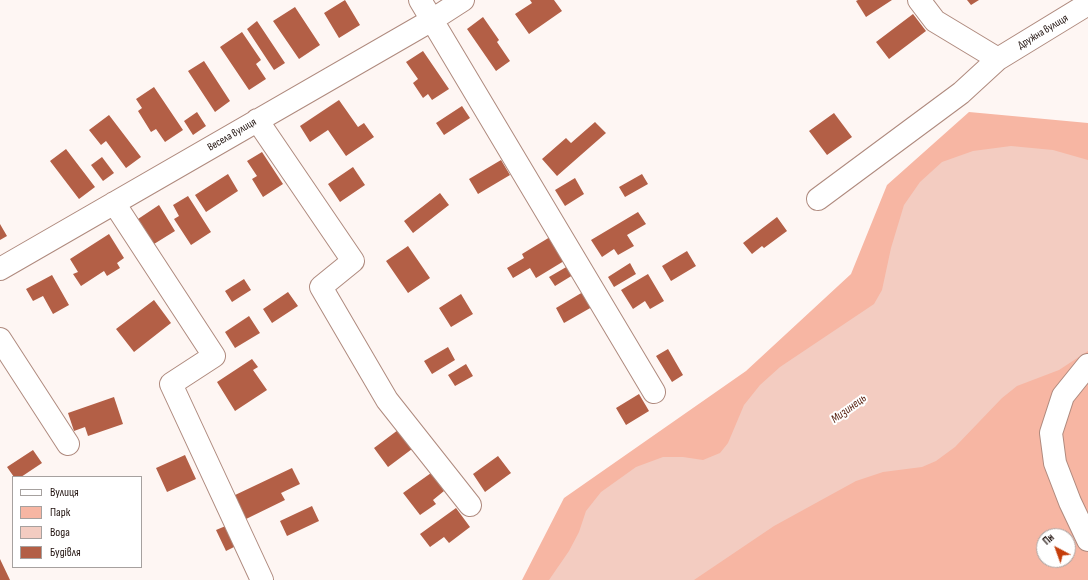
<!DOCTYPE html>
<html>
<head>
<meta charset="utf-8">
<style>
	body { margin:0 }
	#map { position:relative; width:1088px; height:580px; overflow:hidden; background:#fef6f3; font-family:"Sofia Sans Condensed",sans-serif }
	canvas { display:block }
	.legend { position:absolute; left:12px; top:476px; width:130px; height:92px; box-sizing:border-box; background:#fff; border:1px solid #a6a19f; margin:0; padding:5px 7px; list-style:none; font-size:12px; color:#21130f }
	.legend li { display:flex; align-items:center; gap:8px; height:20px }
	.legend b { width:20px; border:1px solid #a6a19f }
	.north { position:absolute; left:1036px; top:528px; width:40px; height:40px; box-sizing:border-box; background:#fff; border:1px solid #a6a19f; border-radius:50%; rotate:319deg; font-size:11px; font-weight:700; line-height:16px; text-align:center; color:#21130f }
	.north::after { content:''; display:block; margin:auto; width:14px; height:18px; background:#c53e0b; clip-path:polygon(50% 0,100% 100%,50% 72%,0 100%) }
</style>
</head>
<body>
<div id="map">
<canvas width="1088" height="580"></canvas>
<ul class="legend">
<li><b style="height:5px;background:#fff"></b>Вулиця</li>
<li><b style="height:11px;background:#f7b6a3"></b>Парк</li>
<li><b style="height:11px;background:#f3ccc1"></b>Вода</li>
<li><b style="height:11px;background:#b35f46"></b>Будівля</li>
</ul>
<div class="north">Пн</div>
</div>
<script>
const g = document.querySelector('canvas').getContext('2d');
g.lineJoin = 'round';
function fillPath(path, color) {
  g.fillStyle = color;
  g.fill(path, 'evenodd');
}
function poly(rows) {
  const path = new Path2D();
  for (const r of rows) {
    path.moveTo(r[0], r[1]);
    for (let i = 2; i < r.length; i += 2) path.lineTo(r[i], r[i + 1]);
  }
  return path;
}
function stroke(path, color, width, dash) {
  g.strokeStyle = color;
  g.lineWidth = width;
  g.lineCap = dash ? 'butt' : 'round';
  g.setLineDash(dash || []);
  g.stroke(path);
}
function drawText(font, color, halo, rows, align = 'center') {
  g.font = font + ' "Sofia Sans Condensed",sans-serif';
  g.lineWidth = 4;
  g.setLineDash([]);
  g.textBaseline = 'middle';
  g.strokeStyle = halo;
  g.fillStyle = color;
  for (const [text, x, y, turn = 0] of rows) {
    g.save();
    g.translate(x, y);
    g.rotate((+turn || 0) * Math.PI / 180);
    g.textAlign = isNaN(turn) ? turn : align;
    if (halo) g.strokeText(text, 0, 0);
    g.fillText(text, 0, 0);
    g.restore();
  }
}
fillPath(poly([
	[969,112,1088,123,1088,580,522,580,564,498,746,371,851,274,887,185],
	[1044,536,1068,536,1068,560,1044,560]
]), '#f7b6a3');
fillPath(poly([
	[1011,146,1053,150,1088,160,1088,351,1059,370,1017,386,1002,398,955,447,936,461,922,467,883,472,856,481,774,526,694,580,549,580,569,551,579,532,586,511,601,492,636,467,663,457,683,457,703,460,720,453,728,443,744,405,760,385,780,367,874,304,882,290,891,248,904,205,920,182,942,162,973,151]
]), '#f3ccc1');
fillPath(poly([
	[345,0,360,25,339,38,324,13],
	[530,0,554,0,562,11,529,34,515,14,532,3],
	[858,0,892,0,866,17,856,1],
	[967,0,979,0,971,5],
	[295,7,320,45,299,59,273,21],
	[913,14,926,31,889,59,876,42],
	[483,17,499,40,497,42,510,61,496,71,467,29],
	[257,21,285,63,274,70,247,29],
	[242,32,261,60,256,64,266,79,249,90,220,47],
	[423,51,449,89,432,100,428,94,423,98,413,83,418,79,406,62],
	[204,61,230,101,215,112,188,71],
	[154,87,183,130,165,142,156,129,151,132,138,111,142,108,136,99],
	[339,100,358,127,364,123,374,137,346,156,328,130,310,142,300,126],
	[462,106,470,118,444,135,436,123],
	[197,112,206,126,193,135,184,121],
	[834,113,852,137,827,155,809,131],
	[109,115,141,157,126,168,106,141,101,145,89,130],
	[595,122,606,133,557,176,542,159,566,138,571,143],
	[66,149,95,187,79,199,50,161],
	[262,152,283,184,263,197,252,179,257,176,247,161],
	[102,157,114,173,103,181,91,165],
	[501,160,510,175,478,194,469,179],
	[353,167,365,185,340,202,328,184],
	[228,174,238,191,206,212,195,195],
	[642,174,648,184,625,197,619,187],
	[575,178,584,194,565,206,555,190],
	[440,193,449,205,413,233,404,221],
	[188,196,211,232,191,245,174,219,179,216,173,205],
	[159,205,175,231,154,244,138,219],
	[638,212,646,224,627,235,634,246,618,255,614,249,602,257,591,240],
	[777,217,787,231,764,248,762,246,752,254,743,243],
	[0,224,7,236,0,240],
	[109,234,124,258,117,263,120,268,107,276,104,271,81,286,73,274,78,272,70,259],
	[550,237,564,261,536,278,530,268,513,278,507,268,524,258,522,254],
	[408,246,430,278,408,293,386,261],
	[687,251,696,266,671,281,662,266],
	[630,263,636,274,614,287,608,277],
	[568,266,573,275,555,286,549,277],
	[648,274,664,301,650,309,645,301,633,309,621,290],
	[52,275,69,305,53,314,43,296,33,301,26,289],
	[244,279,251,290,232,302,225,291],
	[288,292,298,306,272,323,263,309],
	[583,292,592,307,564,323,556,308],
	[461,294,473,314,451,327,439,308],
	[154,300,171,323,134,352,116,329],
	[249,316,260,333,235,348,225,332],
	[448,347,455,360,432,374,424,361],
	[668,349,683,375,672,382,656,356],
	[252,359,258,367,253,370,267,390,235,411,217,382],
	[466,364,473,376,455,386,448,375],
	[639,394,649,411,626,425,616,408],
	[114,397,123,424,88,436,85,427,74,431,68,413],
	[398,430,412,449,388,467,374,448],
	[33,450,42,463,21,477,14,477,7,467],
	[185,455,196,479,167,492,156,468],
	[498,456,511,473,485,492,473,474],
	[292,468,300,484,281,493,285,500,244,520,233,496],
	[431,473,444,491,433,500,436,504,420,515,403,493],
	[312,506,319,521,287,536,280,521],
	[456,508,470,527,449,543,444,537,430,547,420,534],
	[228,525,238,545,226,551,216,530],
	[0,559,10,580,0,580]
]), '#b35f46');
const minor = poly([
	[420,0,654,392],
	[919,0,935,21,998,59],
	[257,120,353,261,321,287,387,400,470,505],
	[818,199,961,93,998,59,1088,4],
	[114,203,214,356,171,384,262,580],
	[0,269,432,20,463,0],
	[0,339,68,444],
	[1088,365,1063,396,1051,433,1055,463,1070,502,1088,540]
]);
stroke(minor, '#af8a7e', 24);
stroke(minor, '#fff', 22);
drawText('11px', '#21130f', '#fff', [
	["Дружна вулиця",1043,32,-31],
	["Весела вулиця",232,135,-30]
]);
drawText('italic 12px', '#531b0a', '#fff', [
	["Мизинець",849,409,-36]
]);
</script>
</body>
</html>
